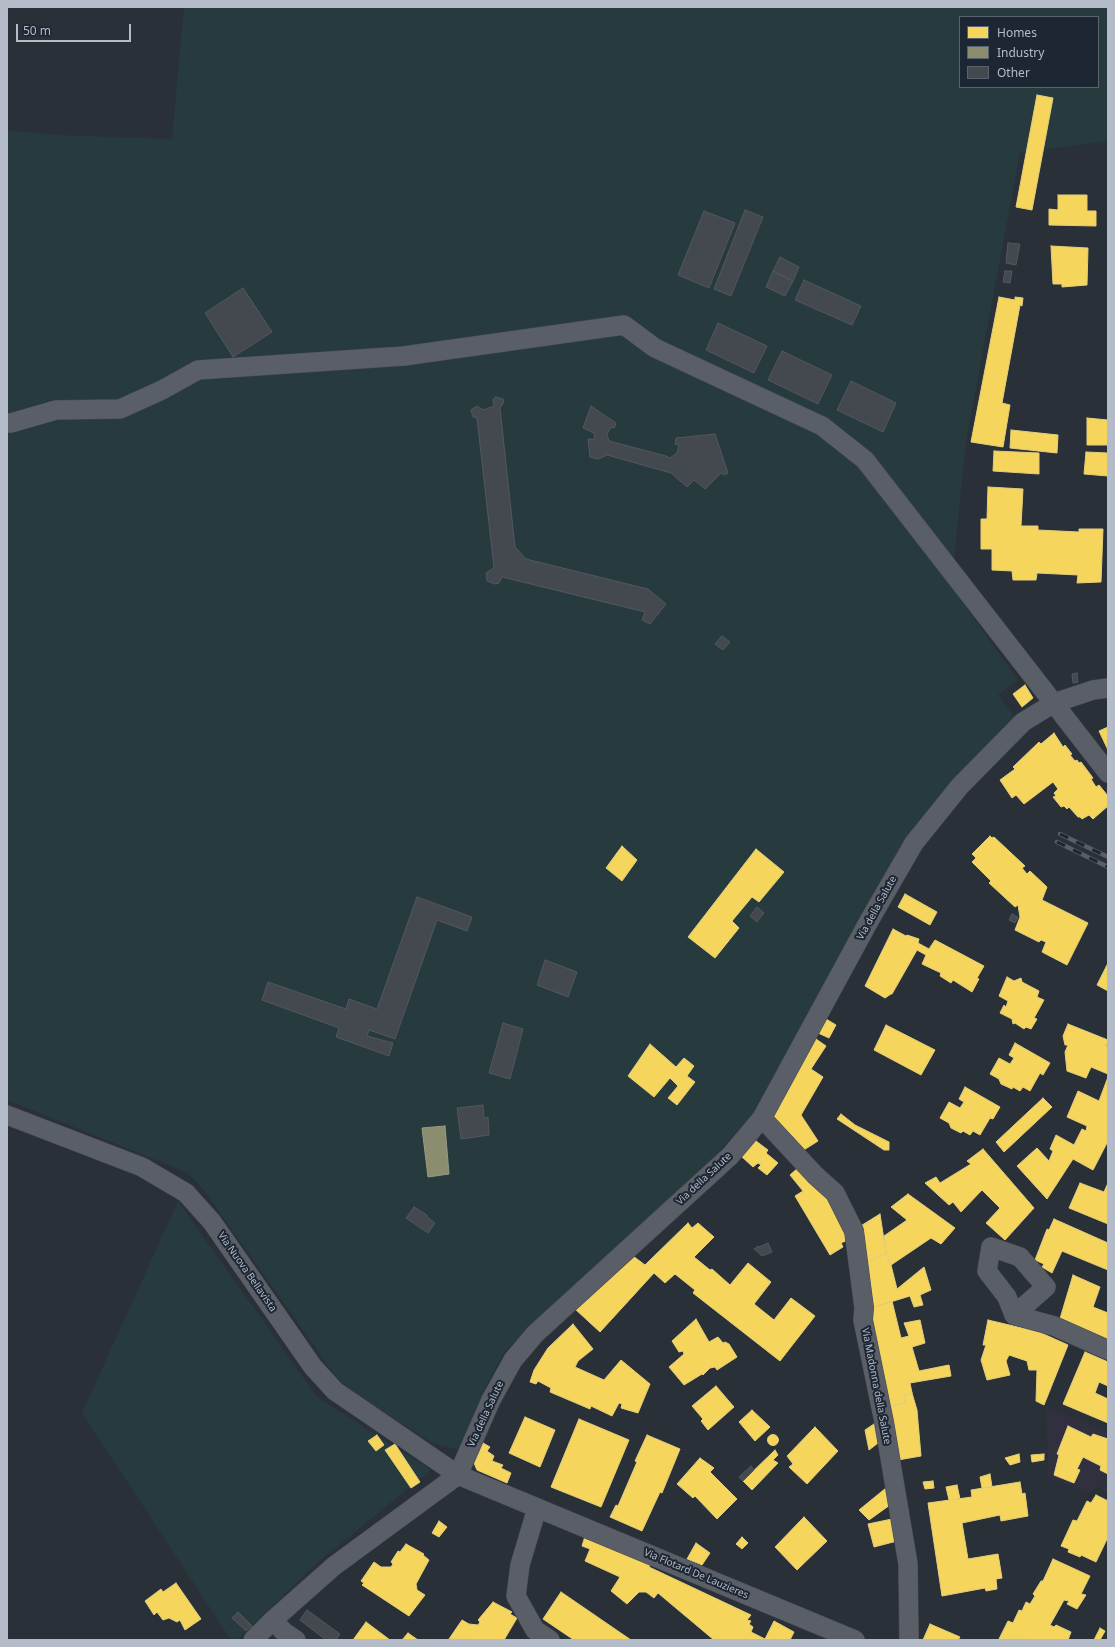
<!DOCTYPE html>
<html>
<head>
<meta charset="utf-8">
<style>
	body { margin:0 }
	#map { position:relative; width:1115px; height:1647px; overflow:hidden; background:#2a3038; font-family:"Noto Sans",sans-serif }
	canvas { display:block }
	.frame { position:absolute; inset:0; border:8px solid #b4bcc9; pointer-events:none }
	.legend { position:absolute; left:959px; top:16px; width:140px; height:72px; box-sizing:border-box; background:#1d2633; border:1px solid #59626f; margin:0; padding:5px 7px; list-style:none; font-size:12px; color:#b4bcc9 }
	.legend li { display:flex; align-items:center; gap:8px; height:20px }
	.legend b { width:20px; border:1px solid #59626f }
	.scale { position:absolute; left:16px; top:24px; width:115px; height:18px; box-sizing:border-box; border:2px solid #b4bcc9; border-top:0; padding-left:5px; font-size:12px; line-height:14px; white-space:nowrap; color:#b4bcc9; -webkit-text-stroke:3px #1d2633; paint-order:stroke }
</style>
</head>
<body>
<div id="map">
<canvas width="1115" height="1647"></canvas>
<div class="frame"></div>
<ul class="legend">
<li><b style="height:11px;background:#f6d55c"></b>Homes</li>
<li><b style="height:11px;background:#8c8c6e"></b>Industry</li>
<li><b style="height:11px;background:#444950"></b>Other</li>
</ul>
<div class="scale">50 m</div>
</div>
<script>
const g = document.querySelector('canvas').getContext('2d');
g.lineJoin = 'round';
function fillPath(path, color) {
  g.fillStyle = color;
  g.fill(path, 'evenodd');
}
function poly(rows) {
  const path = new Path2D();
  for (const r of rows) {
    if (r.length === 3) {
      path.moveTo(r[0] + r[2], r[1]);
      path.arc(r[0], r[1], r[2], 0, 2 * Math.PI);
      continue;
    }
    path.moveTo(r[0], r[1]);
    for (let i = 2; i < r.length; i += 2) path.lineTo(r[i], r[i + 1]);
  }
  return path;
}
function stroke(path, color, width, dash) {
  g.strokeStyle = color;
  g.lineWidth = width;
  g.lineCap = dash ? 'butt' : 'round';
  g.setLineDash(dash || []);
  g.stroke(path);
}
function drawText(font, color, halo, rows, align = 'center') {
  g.font = font + ' "Noto Sans",sans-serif';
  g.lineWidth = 4;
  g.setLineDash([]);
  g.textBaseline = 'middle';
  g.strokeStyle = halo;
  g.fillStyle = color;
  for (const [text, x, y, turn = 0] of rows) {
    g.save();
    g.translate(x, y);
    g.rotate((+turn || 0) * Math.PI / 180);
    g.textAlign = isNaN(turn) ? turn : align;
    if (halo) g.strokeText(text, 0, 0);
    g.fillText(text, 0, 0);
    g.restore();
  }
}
fillPath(poly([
	[1046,1406,1108,1432,1108,1493,1097,1487,1091,1493,1048,1477]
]), '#31303e');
fillPath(poly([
	[184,7,1108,7,1108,141,1020,153,966,441,954,558,940,571,1018,680,998,695,1016,719,936,804,757,1109,693,1180,546,1311,504,1352,488,1383,466,1446,457,1449,434,1444,360,1397,336,1377,203,1189,188,1173,7,1100,7,130,58,135,172,139],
	[960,17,1098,17,1098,87,960,87],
	[178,1201,317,1397,431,1470,318,1562,237,1640,231,1640,82,1413]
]), '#273a3e');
const homes = poly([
	[1037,95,1053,98,1032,210,1016,207,1037,95],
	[1058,195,1087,195,1087,211,1096,211,1096,226,1049,225,1049,209,1058,210,1058,195],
	[1051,246,1088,248,1087,285,1062,287,1062,284,1053,284,1051,246],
	[999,297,1015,300,1015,297,1023,298,1022,306,1020,305,1002,403,1010,405,1003,447,971,442,999,297],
	[1087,418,1108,420,1108,445,1087,445,1087,418],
	[1011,430,1058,435,1057,453,1010,448,1011,430],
	[994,451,1039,453,1039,474,993,471,994,451],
	[1086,452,1108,453,1108,476,1084,474,1086,452],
	[988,487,1023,489,1021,526,1038,526,1038,530,1079,532,1079,529,1103,529,1101,582,1077,583,1078,575,1037,573,1036,580,1013,580,1012,571,992,570,992,549,981,549,981,519,987,519,988,487],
	[1025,685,1033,698,1022,707,1013,694,1025,685],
	[1108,727,1108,750,1099,731,1108,727],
	[1054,733,1063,747,1065,745,1072,754,1070,755,1075,761,1077,760,1079,763,1081,762,1093,778,1091,779,1096,787,1099,785,1108,796,1108,806,1093,819,1089,815,1082,819,1080,817,1078,817,1069,807,1067,809,1064,806,1061,807,1053,797,1056,796,1054,793,1058,789,1053,782,1024,804,1016,795,1012,798,1000,780,1015,769,1013,767,1039,742,1041,744,1054,733],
	[990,836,992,838,994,837,1025,866,1022,868,1027,874,1030,871,1047,887,1042,900,1088,923,1067,965,1042,952,1046,942,1041,940,1039,942,1015,930,1020,917,1018,905,1015,907,989,883,991,881,972,862,976,858,972,854,990,836],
	[622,846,637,860,622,881,606,868,622,846],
	[756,849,784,872,759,902,752,897,732,921,739,928,715,958,688,937,756,849],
	[905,894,937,912,930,925,898,907,905,894],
	[893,929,906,936,907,935,919,939,918,943,929,949,935,940,984,966,977,978,979,979,972,992,953,980,951,983,940,976,941,973,922,964,926,955,917,950,892,994,891,994,885,998,865,986,893,929],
	[1108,963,1108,991,1097,985,1108,963],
	[1007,977,1014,981,1021,978,1022,982,1039,991,1037,997,1044,1000,1034,1018,1037,1019,1031,1029,1026,1027,1024,1029,1015,1023,1013,1024,1012,1019,1000,1013,1004,1005,1006,1007,1008,1001,999,996,1007,977],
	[826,1019,836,1025,829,1038,818,1033,826,1019],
	[1068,1024,1108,1040,1106,1046,1108,1047,1108,1074,1091,1067,1086,1078,1067,1071,1065,1052,1068,1045,1065,1045,1063,1036,1068,1024],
	[886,1025,935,1050,921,1075,874,1050,886,1025],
	[816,1039,826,1046,811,1069,823,1077,801,1115,818,1141,799,1153,772,1117,816,1039],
	[1015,1043,1050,1063,1043,1075,1040,1073,1030,1091,1023,1087,1020,1091,1013,1087,1012,1089,1001,1084,999,1079,990,1074,999,1058,1010,1064,1014,1058,1009,1055,1015,1043],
	[650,1044,676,1067,684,1058,694,1066,687,1076,695,1082,677,1105,668,1098,678,1086,670,1078,654,1097,628,1076,650,1044],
	[1108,1077,1108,1141,1093,1170,1073,1159,1047,1199,1017,1166,1037,1148,1049,1161,1053,1151,1050,1149,1056,1135,1074,1145,1082,1129,1086,1131,1087,1126,1067,1117,1078,1091,1099,1101,1108,1077],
	[965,1087,1000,1107,993,1119,990,1118,980,1135,973,1131,970,1135,963,1131,961,1133,951,1128,949,1123,940,1118,949,1102,960,1108,964,1102,959,1099,965,1087],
	[1043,1098,1052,1107,1004,1152,996,1142,1043,1098],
	[841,1114,855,1125,889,1142,889,1150,884,1150,837,1119,841,1114],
	[756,1141,768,1150,766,1153,778,1163,767,1175,758,1168,761,1165,758,1163,753,1167,741,1156,756,1141],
	[983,1149,1034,1208,1005,1240,986,1223,1000,1208,982,1190,961,1212,953,1202,949,1205,925,1183,936,1177,940,1183,971,1164,967,1161,983,1149],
	[799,1167,826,1196,850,1239,841,1243,843,1247,830,1255,795,1196,803,1191,790,1175,799,1167],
	[1080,1183,1104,1192,1108,1183,1108,1224,1069,1208,1080,1183],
	[908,1194,955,1228,941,1244,931,1238,891,1265,886,1253,884,1236,907,1220,891,1207,908,1194],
	[880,1214,886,1253,866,1263,859,1227,880,1214],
	[1054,1219,1108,1243,1108,1270,1062,1251,1052,1273,1042,1267,1044,1264,1035,1260,1047,1229,1049,1230,1054,1219],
	[688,1223,692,1228,698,1223,714,1237,694,1257,710,1270,712,1269,730,1285,748,1263,771,1282,754,1304,774,1320,791,1298,815,1316,780,1361,693,1293,695,1290,675,1274,665,1283,654,1273,600,1332,575,1309,633,1256,645,1265,688,1223],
	[886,1253,891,1265,897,1289,924,1267,931,1290,920,1295,923,1305,914,1307,910,1296,874,1307,866,1263,886,1253],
	[1073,1275,1100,1287,1093,1307,1108,1313,1108,1345,1059,1322,1073,1275],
	[892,1301,901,1338,909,1336,904,1323,920,1320,925,1343,912,1347,919,1371,949,1365,951,1376,910,1383,912,1393,904,1395,905,1403,887,1407,870,1312,874,1307,892,1301],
	[696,1319,709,1342,718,1337,723,1343,725,1342,729,1344,737,1357,717,1370,715,1367,710,1368,703,1375,702,1374,684,1385,669,1367,684,1354,683,1351,679,1352,672,1341,696,1319],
	[988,1320,1039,1332,1068,1345,1044,1405,1036,1401,1037,1370,1029,1370,1027,1361,1009,1355,1006,1361,1010,1375,987,1380,981,1360,986,1345,983,1345,988,1320],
	[573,1324,593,1349,578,1361,575,1367,604,1380,621,1360,650,1384,638,1413,621,1408,622,1404,619,1403,612,1416,591,1406,590,1409,550,1392,551,1388,538,1381,536,1384,530,1382,534,1370,548,1348,573,1324],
	[1085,1352,1108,1362,1108,1386,1099,1382,1095,1393,1108,1399,1108,1423,1063,1404,1085,1352],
	[716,1386,734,1407,708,1430,701,1421,703,1419,692,1406,716,1386],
	[912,1393,917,1410,921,1456,898,1460,887,1407,905,1403,904,1395,912,1393],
	[752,1410,770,1427,755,1441,739,1422,752,1410],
	[525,1417,555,1430,540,1467,509,1453,525,1417],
	[579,1419,629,1440,601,1507,551,1487,579,1419],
	[874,1424,878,1443,869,1450,865,1430,874,1424],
	[1068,1426,1091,1437,1093,1434,1108,1439,1108,1474,1100,1470,1101,1466,1083,1457,1077,1469,1080,1470,1074,1483,1054,1475,1059,1455,1057,1454,1068,1426],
	[815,1427,838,1451,807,1484,789,1467,793,1464,787,1456,815,1427],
	[773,1440,5.5],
	[377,1435,384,1445,376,1451,368,1441,377,1435],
	[647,1435,680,1449,662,1493,660,1492,642,1531,610,1517,616,1505,618,1506,637,1462,635,1461,647,1435],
	[483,1443,490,1447,487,1451,494,1456,492,1461,503,1465,501,1468,511,1473,507,1483,477,1470,474,1463,483,1443],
	[395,1444,420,1482,411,1488,385,1450,395,1444],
	[775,1450,778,1455,773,1460,778,1463,752,1490,743,1481,775,1450],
	[1019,1454,1020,1462,1010,1465,1005,1458,1019,1454],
	[1044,1454,1044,1460,1032,1462,1031,1455,1044,1454],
	[700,1458,714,1468,710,1472,737,1499,717,1519,695,1496,693,1498,677,1484,700,1458],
	[990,1474,992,1487,982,1488,980,1477,990,1474],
	[933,1481,934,1488,925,1489,923,1482,933,1481],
	[1020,1482,1022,1494,1025,1493,1028,1516,1001,1521,1000,1515,962,1523,968,1559,998,1554,1002,1578,996,1579,997,1589,986,1591,985,1588,942,1596,928,1503,972,1497,971,1490,1020,1482],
	[957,1485,960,1499,949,1500,946,1487,957,1485],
	[886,1488,890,1505,869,1520,859,1510,886,1488],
	[1096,1495,1108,1501,1108,1537,1096,1562,1081,1555,1080,1557,1068,1552,1069,1549,1061,1546,1073,1520,1077,1521,1087,1501,1091,1503,1096,1495],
	[804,1517,827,1541,797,1570,775,1547,804,1517],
	[892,1519,897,1541,874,1547,868,1524,892,1519],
	[439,1521,447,1527,439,1537,432,1533,439,1521],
	[586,1533,651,1563,649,1567,751,1615,747,1620,751,1621,749,1624,753,1627,751,1632,765,1639,774,1621,794,1632,790,1640,714,1640,658,1593,654,1598,646,1592,639,1592,627,1604,611,1591,620,1577,585,1561,590,1549,582,1546,586,1533],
	[742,1537,748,1543,742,1549,736,1544,742,1537],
	[696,1543,710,1553,702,1565,687,1559,696,1543],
	[406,1544,424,1554,423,1555,429,1560,416,1584,417,1590,425,1595,409,1616,362,1585,364,1583,361,1581,374,1562,381,1567,391,1567,393,1564,391,1562,398,1551,400,1552,406,1544],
	[1053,1559,1090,1576,1081,1594,1086,1595,1077,1609,1067,1604,1069,1601,1064,1600,1050,1625,1054,1627,1056,1625,1071,1632,1068,1640,999,1639,1008,1621,1013,1623,1019,1610,1022,1611,1026,1602,1030,1604,1035,1596,1033,1594,1041,1581,1043,1581,1053,1559],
	[176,1583,201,1619,185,1630,180,1620,177,1622,169,1618,163,1620,157,1612,154,1615,145,1601,161,1589,163,1592,176,1583],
	[561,1592,631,1640,574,1640,543,1619,561,1592],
	[493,1602,512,1612,510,1614,517,1618,504,1640,449,1639,462,1620,469,1624,478,1625,480,1622,478,1620,493,1602],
	[366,1622,390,1640,353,1640,366,1622],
	[930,1624,960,1637,958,1640,923,1640,930,1624],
	[1100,1628,1105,1631,1100,1640,1094,1640,1100,1628],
	[408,1633,418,1640,402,1640,408,1633]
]);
fillPath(homes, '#f6d55c');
stroke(homes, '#e2ce7d', 1);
const industry = poly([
	[445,1126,449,1174,428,1177,422,1128,445,1126]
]);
fillPath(industry, '#8c8c6e');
stroke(industry, '#989a89', 1);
const building = poly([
	[745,210,763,217,731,296,714,289,745,210],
	[704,211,735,223,709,288,678,275,704,211],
	[1008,243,1020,244,1016,265,1006,263,1008,243],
	[780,257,799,267,793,281,773,271,780,257],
	[773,271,793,281,785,296,766,287,773,271],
	[1005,271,1012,271,1010,283,1003,282,1005,271],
	[804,280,861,306,852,325,795,300,804,280],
	[243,288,272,332,233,357,205,313,243,288],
	[718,323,767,346,754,373,706,350,718,323],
	[782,351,832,375,818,404,768,380,782,351],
	[851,381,896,403,883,432,837,410,851,381],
	[496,397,503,399,504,402,500,408,515,547,526,559,648,589,666,604,650,624,642,620,645,612,502,577,499,583,495,584,487,581,486,573,494,568,477,418,473,417,471,410,477,406,483,410,494,406,493,399,496,397],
	[591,406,616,423,614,428,611,427,607,434,609,441,666,456,670,458,677,453,679,445,675,444,676,438,715,434,728,473,725,475,721,473,705,489,694,480,687,487,671,473,607,455,598,459,590,457,588,439,595,439,594,433,583,428,591,406],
	[722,636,730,642,723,650,715,644,722,636],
	[1077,673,1078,682,1073,683,1072,674,1077,673],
	[417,897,472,917,467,931,437,920,395,1039,369,1030,367,1036,393,1043,389,1056,336,1037,339,1028,262,1000,268,982,346,1009,349,999,377,1009,417,897],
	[757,907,764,913,757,922,750,916,757,907],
	[1012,914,1018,917,1015,923,1009,920,1012,914],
	[545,960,577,972,568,997,537,985,545,960],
	[503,1023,523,1029,510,1079,489,1073,503,1023],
	[483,1105,484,1118,488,1117,489,1135,461,1139,457,1108,483,1105],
	[414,1207,427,1215,427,1217,435,1223,428,1233,406,1218,414,1207],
	[768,1243,772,1252,762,1256,754,1249,758,1246,759,1247,768,1243],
	[751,1466,754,1470,743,1481,739,1477,751,1466],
	[307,1610,340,1634,336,1640,326,1640,300,1620,307,1610],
	[238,1612,252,1626,246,1631,232,1618,238,1612]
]);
fillPath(building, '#444950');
stroke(building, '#52575f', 1);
const minor = poly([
	[7,423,11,423,56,410,120,409,162,390,198,370,404,356,624,325,655,348,822,426,865,460,1108,773],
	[7,1115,142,1167,186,1193,212,1222,313,1367,335,1391,458,1475,855,1640],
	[762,1118,815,1175,835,1193,854,1231,864,1308,863,1320,884,1422,908,1564,909,1640],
	[991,1247,1020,1257,1046,1287,1014,1315,1007,1297,987,1271,991,1247],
	[1014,1315,1054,1326,1108,1350],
	[537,1508,520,1565,516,1596,535,1630,550,1640],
	[273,1620,284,1632,296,1640],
	[253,1640,273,1620,334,1566,458,1475,491,1400,513,1360,535,1334,730,1156,762,1118,869,921,914,843,960,786,1023,722,1054,703,1093,690,1108,688]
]);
stroke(minor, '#484c53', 20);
stroke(minor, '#5a5e66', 19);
const rail = poly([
	[1060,834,1108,857],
	[1057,842,1108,867]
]);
stroke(rail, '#595d64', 4.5);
stroke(rail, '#1d2633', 3, [9]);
drawText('10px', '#b4bcc9', '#1d2633', [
	["Via della Salute",877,908,-61],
	["Via della Salute",704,1179,-43],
	["Via Nuova Bellavista",247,1272,55],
	["Via Madonna della Salute",876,1386,79],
	["Via della Salute",486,1414,-65],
	["Via Flotard De Lauzieres",696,1574,23]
]);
</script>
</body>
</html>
